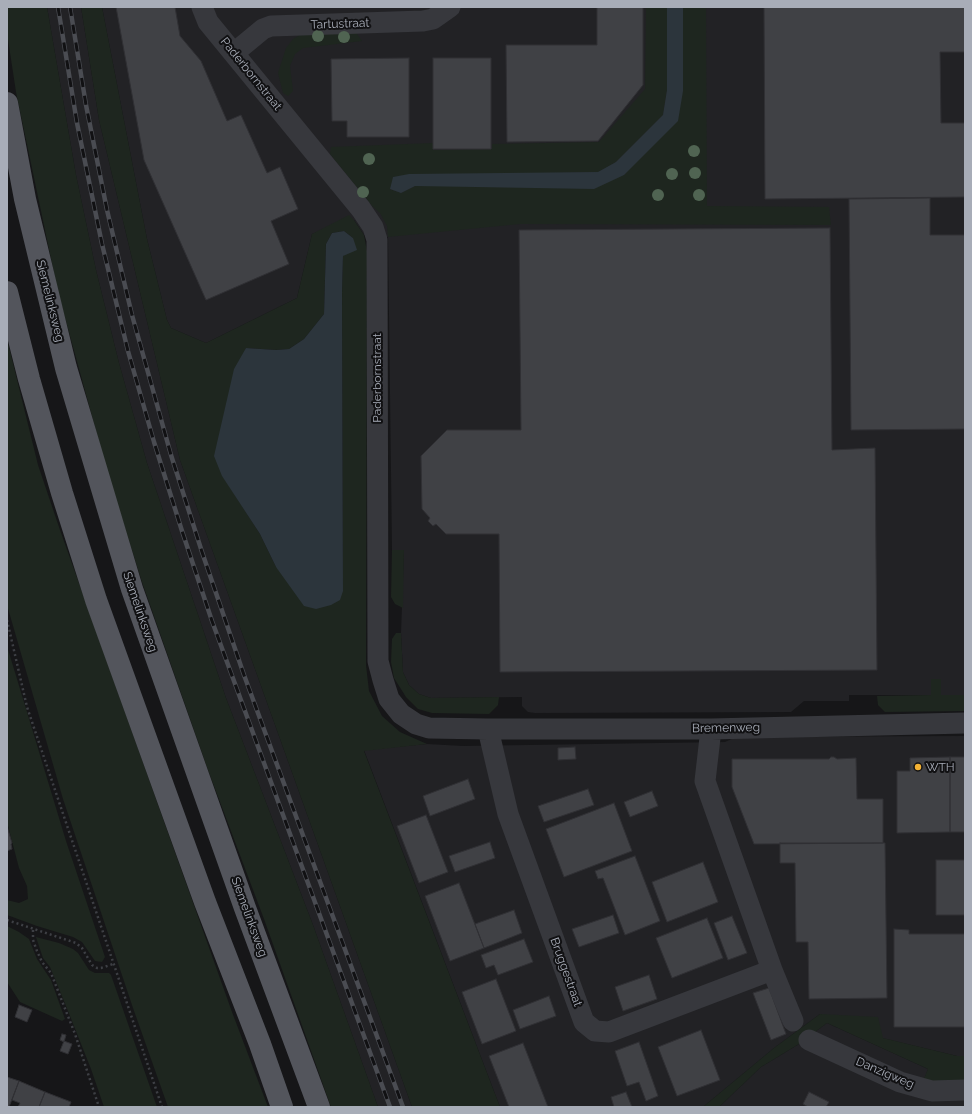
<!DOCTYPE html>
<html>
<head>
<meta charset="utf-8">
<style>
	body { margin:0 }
	#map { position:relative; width:972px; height:1114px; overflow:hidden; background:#161618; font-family:Raleway,sans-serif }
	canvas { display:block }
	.frame { position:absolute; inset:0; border:8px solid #a8adb8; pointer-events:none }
</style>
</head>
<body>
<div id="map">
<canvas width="972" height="1114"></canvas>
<div class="frame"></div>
</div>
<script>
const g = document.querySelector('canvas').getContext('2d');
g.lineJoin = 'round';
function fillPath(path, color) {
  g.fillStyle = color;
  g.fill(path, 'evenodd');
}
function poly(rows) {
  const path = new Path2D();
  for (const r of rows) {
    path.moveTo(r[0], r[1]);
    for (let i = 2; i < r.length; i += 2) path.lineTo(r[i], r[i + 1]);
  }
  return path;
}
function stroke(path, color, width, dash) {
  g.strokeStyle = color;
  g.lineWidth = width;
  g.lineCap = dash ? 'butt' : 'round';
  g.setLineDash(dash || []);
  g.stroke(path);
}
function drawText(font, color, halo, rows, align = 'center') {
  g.font = font + ' Raleway,sans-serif';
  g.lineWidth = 4;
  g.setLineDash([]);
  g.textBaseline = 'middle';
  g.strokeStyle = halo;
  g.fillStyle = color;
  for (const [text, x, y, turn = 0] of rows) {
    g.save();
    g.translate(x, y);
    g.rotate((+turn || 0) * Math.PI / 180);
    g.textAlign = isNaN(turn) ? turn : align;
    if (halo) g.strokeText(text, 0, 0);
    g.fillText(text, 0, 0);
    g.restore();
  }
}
fillPath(poly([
	[47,7,81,7,99,120,180,460,412,1107,378,1107,313,925,226,698,147,463,119,363,96,270,76,175],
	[102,7,965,7,965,695,941,695,941,679,931,680,931,695,849,695,849,701,804,701,791,712,535,713,528,712,522,706,522,697,431,698,419,694,409,685,403,672,401,633,404,551,392,550,388,237,364,235,354,220,312,234,297,298,206,343,171,328,167,320,147,239],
	[965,736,965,1056,957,1056,882,1038,820,1014,774,1048,703,1107,500,1107,364,750,427,744,463,746,725,742,736,737],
	[827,1023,928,1069,923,1083,965,1085,965,1107,719,1107,761,1067,799,1044]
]), '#222225');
fillPath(poly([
	[7,7,47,7,76,175,96,270,119,363,147,463,226,698,313,925,378,1107,331,1107,264,919,208,770,142,582,107,471,58,292,16,92,7,33],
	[81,7,102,7,147,239,167,320,171,328,206,343,297,298,312,234,349,215,354,220,364,235,367,251,366,665,369,691,382,716,400,732,427,744,364,751,500,1107,412,1107,180,460,99,120],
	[344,231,353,238,343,256,342,292,343,591,276,567,260,534,222,475,246,348,276,350,289,349,304,339,324,314,326,244,332,233],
	[646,7,667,7,667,90,663,115,616,162,599,172,394,177,390,189,401,193,415,186,624,175,683,91,683,7,706,7,707,206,829,207,831,225,520,224,388,237,387,226,380,213,372,206,330,154,331,147,433,143,433,150,492,149,492,144,599,142,645,89],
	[355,31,362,41,303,48,295,54,290,66,293,91,288,96,283,93,278,73,286,48,293,39,305,32],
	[7,339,38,465,60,530,232,1012,268,1107,168,1107,133,1008,63,799,7,605],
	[392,550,404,550,403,608,395,604,391,597],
	[396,633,401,633,403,672,409,685,419,694,431,698,499,697,498,705,489,714,432,713,418,709,406,697,394,678,391,662,392,639],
	[7,646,66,841,105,957,102,962,95,961,82,942,73,937,37,926,7,915,7,900,19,903,28,899,27,886,19,868,7,822],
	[931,679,941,679,941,695,965,695,965,711,885,712,878,705,877,696,931,695],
	[7,926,19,932,29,939,37,959,51,980,65,1019,62,1021,20,1002,7,982],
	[36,937,59,943,73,949,78,953,89,970,95,973,109,973,111,975,157,1107,104,1107,91,1069,66,1006,50,967,43,958],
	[820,1014,878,1017,883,1038,957,1056,965,1056,965,1085,922,1083,928,1069,827,1023,799,1044,761,1067,719,1107,703,1107,774,1048]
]), '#1e261f');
fillPath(poly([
	[667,7,683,7,683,91,678,121,624,175,594,189,415,186,401,193,390,189,393,177,409,174,598,172,616,162,663,115,667,90],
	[344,231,353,238,357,250,343,256,342,292,343,591,340,600,331,605,316,609,304,606,276,567,260,534,222,476,214,456,234,369,246,348,276,350,289,349,304,339,324,314,326,244,332,233]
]), '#2c353c');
const building = poly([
	[116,7,175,7,180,36,201,61,227,121,241,115,267,173,280,167,298,209,271,221,289,264,206,300,144,160,116,7],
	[597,7,643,7,643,85,598,141,507,142,506,45,597,45,597,7],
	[764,7,965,7,965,52,940,52,941,123,965,123,965,197,765,199,764,7],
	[409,58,409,137,347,137,347,121,332,121,331,59,409,58],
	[433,58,491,58,491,149,433,149,433,58],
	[930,198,930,235,965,235,965,429,851,430,849,199,930,198],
	[830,228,832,450,875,448,877,670,500,672,499,534,446,534,436,524,433,526,428,521,430,518,422,509,421,456,447,430,521,430,519,230,830,228],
	[575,747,576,759,558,760,558,748,575,747],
	[831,757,834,757,837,759,856,758,857,799,883,799,883,843,754,844,732,787,732,759,829,759,831,757],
	[950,757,965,757,965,832,950,832,950,757],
	[950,757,950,832,897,833,897,771,910,771,910,758,950,757],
	[468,779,475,799,430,816,423,796,468,779],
	[588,789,594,805,544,822,538,806,588,789],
	[652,791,658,806,630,817,624,802,652,791],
	[614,803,632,851,564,877,546,829,614,803],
	[426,815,448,872,419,883,397,826,426,815],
	[7,826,12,843,11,844,12,849,7,851,7,826],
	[490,842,495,858,455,872,449,856,490,842],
	[780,843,885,843,887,998,809,999,808,942,796,942,795,863,780,863,780,843],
	[635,856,660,921,625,935,603,878,598,879,595,871,635,856],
	[936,860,965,860,965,915,936,915,936,860],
	[703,862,718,902,667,922,652,882,703,862],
	[459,883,484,948,450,961,425,896,459,883],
	[514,910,522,933,484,948,475,924,514,910],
	[613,915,619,933,579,947,572,929,613,915],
	[732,916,747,953,728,960,714,923,732,916],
	[707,918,723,958,672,978,656,938,707,918],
	[894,929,909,930,909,934,965,934,965,1027,894,1027,894,929],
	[524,939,533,962,498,975,494,965,486,968,481,955,524,939],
	[649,975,657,999,623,1011,615,987,649,975],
	[496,979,516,1031,482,1044,462,992,496,979],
	[769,988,786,1034,771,1040,753,993,769,988],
	[549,996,556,1016,520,1029,513,1010,549,996],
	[19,1005,32,1010,27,1022,15,1017,19,1005],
	[701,1030,720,1080,677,1096,658,1047,701,1030],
	[62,1034,66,1035,64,1042,60,1040,62,1034],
	[64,1041,72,1044,68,1054,60,1051,64,1041],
	[639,1042,658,1096,646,1101,639,1082,627,1086,615,1051,639,1042],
	[523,1043,548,1107,509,1107,489,1056,523,1043],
	[7,1077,19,1081,9,1107,7,1107,7,1077],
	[19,1081,45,1092,39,1107,18,1107,20,1103,12,1100,19,1081],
	[45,1092,71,1102,69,1107,39,1107,45,1092],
	[626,1092,632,1107,614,1107,611,1097,626,1092],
	[809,1092,829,1102,826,1107,808,1107,803,1104,809,1092]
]);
fillPath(building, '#404145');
stroke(building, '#303034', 1);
stroke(poly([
	[7,620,27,707,162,1107],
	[7,920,76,943,82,948,92,965,97,968,101,968,113,964],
	[33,930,33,940,37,951,42,962,51,973,75,1034,99,1107]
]), '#3d3f44', 2.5, [2, 3]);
stroke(poly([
	[202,7,208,22,361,209,373,227,377,240,378,661,383,680,389,699,401,714,416,724,429,728,488,729,711,729,965,723],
	[234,53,263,29,271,26,423,21,433,19,450,7],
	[488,729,508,814,584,1022,595,1031,609,1032,772,970],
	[711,729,705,781,772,970,793,1021],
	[809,1040,900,1082,932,1091,965,1090]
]), '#37383d', 21);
stroke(poly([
	[7,103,25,199,66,368,132,589,245,908,319,1107],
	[7,292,29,379,62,493,96,600,205,902,260,1044,282,1107]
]), '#53555c', 22);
const rail = poly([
	[58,7,77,123,102,244,128,351,154,442,182,531,212,621,390,1107],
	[70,7,86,105,107,210,132,315,171,455,202,552,244,675,403,1107]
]);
stroke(rail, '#4a4c52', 4.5);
stroke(rail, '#111113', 3, [9]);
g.fillStyle = '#506452';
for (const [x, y] of [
	[318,36],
	[344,37],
	[694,151],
	[369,159],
	[695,173],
	[672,174],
	[363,192],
	[658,195],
	[699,195]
]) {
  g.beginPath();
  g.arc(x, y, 6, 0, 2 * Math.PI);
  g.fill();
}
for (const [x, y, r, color] of [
	[918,767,4,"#f2b134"]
]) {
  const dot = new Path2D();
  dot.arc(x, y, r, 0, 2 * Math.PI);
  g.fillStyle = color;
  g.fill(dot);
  stroke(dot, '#111113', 1.5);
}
drawText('12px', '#a8adb8', '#111113', [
	["Tartustraat",340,24,-2],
	["Paderbornstraat",251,74,51],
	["Siemelinksweg",50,301,76],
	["Paderbornstraat",377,378,-90],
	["Siemelinksweg",140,612,71],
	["Bremenweg",726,728,-1],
	["Siemelinksweg",249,917,70],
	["Bruggestraat",566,972,70],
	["Danzigweg",885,1073,23]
]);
drawText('12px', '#a8adb8', '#111113', [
	["WTH",926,767]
], 'left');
</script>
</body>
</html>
